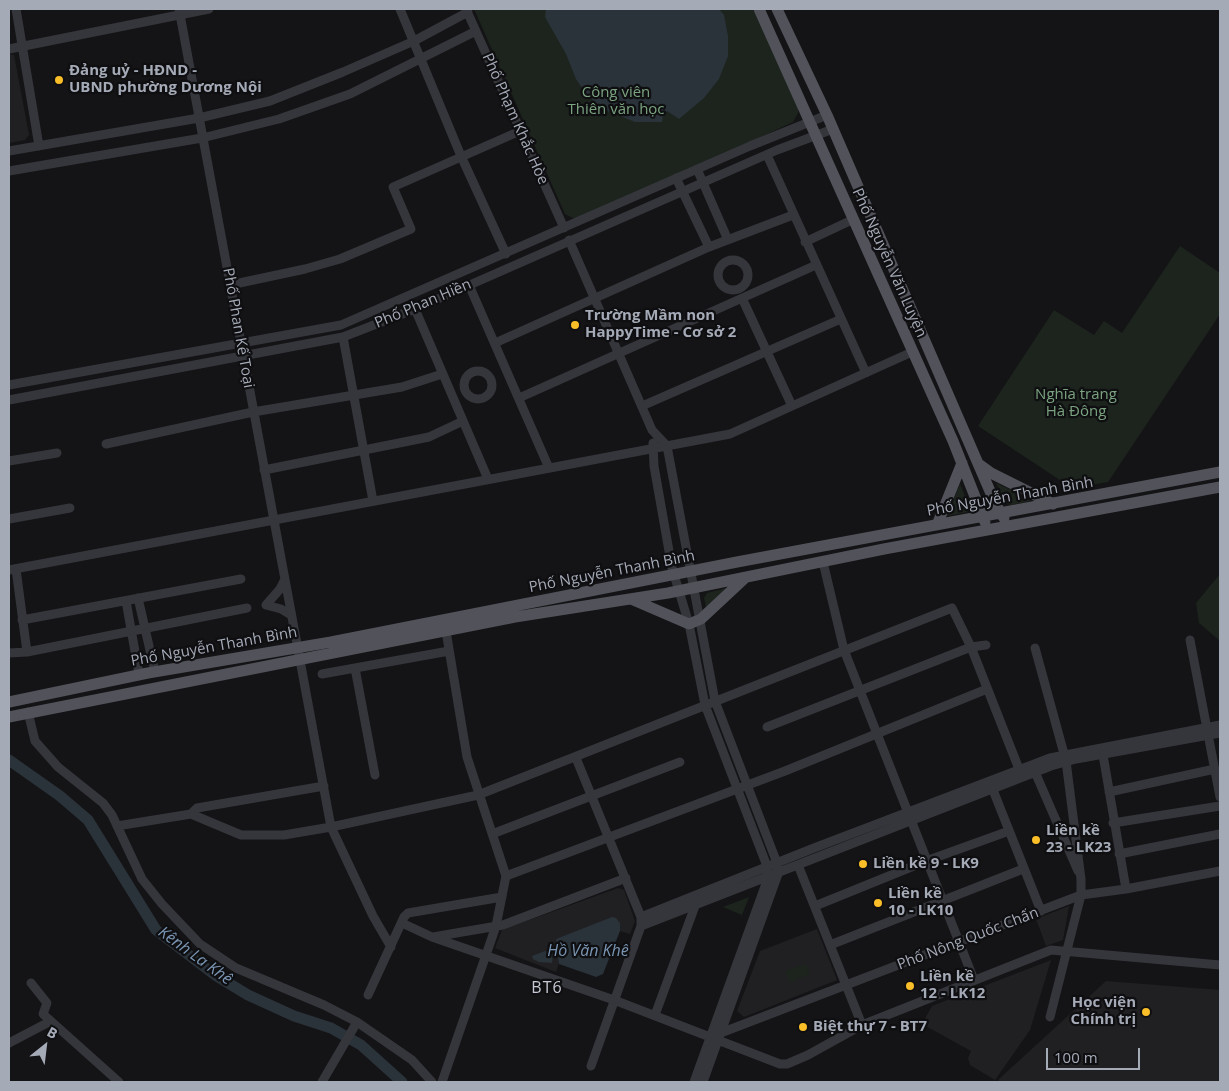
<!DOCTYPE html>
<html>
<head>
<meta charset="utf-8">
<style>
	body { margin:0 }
	#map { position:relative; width:1229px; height:1091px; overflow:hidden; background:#141416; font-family:"Open Sans",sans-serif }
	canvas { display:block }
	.frame { position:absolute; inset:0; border:10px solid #a5aab7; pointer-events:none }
	.north { position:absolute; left:20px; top:1021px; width:50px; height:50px; -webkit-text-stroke:4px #0f0f11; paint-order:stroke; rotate:29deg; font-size:14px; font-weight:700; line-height:20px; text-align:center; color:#a5aab7 }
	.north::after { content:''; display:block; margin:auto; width:18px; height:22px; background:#a5aab7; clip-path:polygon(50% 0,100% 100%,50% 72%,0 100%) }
	.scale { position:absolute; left:1046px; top:1048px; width:94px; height:22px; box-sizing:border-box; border:2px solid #a5aab7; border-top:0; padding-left:6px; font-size:15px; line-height:18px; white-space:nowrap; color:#a5aab7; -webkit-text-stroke:4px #0f0f11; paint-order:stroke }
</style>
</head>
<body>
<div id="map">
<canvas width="1229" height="1091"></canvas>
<div class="frame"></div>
<div class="north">B</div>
<div class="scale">100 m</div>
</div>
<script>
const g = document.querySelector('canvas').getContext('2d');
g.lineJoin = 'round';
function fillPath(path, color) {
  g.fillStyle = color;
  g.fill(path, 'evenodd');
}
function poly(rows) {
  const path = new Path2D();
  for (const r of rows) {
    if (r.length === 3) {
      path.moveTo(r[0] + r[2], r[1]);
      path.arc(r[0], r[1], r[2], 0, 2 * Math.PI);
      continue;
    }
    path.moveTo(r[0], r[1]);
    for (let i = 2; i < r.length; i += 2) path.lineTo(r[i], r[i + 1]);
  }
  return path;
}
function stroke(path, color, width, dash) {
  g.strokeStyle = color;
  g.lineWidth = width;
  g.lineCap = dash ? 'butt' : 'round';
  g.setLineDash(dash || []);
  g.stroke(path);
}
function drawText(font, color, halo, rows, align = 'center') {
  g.font = font + ' "Open Sans",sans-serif';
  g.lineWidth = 4.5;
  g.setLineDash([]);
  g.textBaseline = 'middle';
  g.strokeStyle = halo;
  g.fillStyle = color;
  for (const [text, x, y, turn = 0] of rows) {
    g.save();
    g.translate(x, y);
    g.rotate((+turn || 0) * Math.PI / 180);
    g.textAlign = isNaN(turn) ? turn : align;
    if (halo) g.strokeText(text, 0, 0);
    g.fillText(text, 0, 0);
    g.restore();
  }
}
fillPath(poly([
	[9,54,14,55,29,135,25,140,9,143],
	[618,888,624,890,635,921,630,934,620,931,618,920,556,947,560,960,556,972,495,948,502,930],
	[1069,906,1063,940,1046,946,1036,919],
	[817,929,837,980,744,1017,737,1011,760,951],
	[1051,960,1030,1030,995,1080,970,1065,968,1058,971,1051,922,1024,932,1006],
	[1106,981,1220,990,1220,1082,999,1082,999,1079]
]), '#202023');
fillPath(poly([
	[474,9,753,9,798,105,798,113,793,122,579,221,565,214],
	[1180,246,1220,273,1220,314,1108,482,1072,488,978,426,1054,310,1094,335,1104,321,1122,333],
	[996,483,1028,498,1030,501,1011,505,1005,503],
	[960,484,970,509,967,512,947,516],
	[1220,574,1220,641,1199,623,1196,603],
	[727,588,706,607,704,598,707,593],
	[749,897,742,915,723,907],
	[806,964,810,974,789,982,785,971]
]), '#1c241d');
fillPath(poly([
	[546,9,719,9,724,15,728,36,728,56,719,79,704,98,679,119,667,111,663,115,662,122,635,122,603,109,586,94,576,79,566,54,545,17],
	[612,917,616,918,620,923,620,931,603,974,596,977,559,964,556,939],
	[545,951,553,954,552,963,539,962,533,959,532,956]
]), '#2a323a');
stroke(poly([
	[9,760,60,796,88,820,156,930,215,975,248,995,294,1016,331,1028,361,1045,402,1082]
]), '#2a323a', 11);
stroke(poly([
	[16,9,39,146],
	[179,9,331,827,373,916,391,947],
	[400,9,461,156,506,254],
	[466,9,564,228],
	[9,49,209,9],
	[9,151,199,118,270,101,343,72,414,41,468,12],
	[767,155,866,373],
	[697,169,728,240],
	[9,171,202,138,279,119,350,94,476,31],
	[676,178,709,247],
	[569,240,652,430,667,446,715,701,777,863,778,874,703,1082],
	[805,242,854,219],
	[733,275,15],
	[230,285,305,269,340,259,411,229,393,187,520,131],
	[469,285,549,468],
	[742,298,792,406],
	[415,309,488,479],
	[343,337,373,501],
	[495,343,709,247,793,215],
	[478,385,14],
	[9,385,341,325,750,146,827,115],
	[519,398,816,265],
	[9,400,343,337,415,309,777,150,833,129],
	[642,406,841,319],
	[653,443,654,466,672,568,689,624,705,705,767,866,768,878,694,1082],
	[106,444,253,412,402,387,442,374],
	[9,461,57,453],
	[264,470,429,437,463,421],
	[9,519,70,508],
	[823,562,844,650,974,980],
	[16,569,27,652],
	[9,570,730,434,912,352],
	[138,598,155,672],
	[126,601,139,674],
	[266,605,280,589,284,581],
	[266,605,281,609,291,615],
	[22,620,241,579],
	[1190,640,1220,797],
	[1035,648,1066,761,1081,879,1081,895,1050,1017],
	[9,653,27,652,247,608],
	[355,668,375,775],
	[322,674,449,651],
	[28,712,35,741,58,767,103,803,112,815,142,879,162,904,200,944,236,968,324,1005,357,1022,412,1060,432,1082],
	[767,727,971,647,986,645],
	[1103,755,1126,889],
	[576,758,641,917,641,926,591,1066],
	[1035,772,1078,871],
	[993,790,1041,911],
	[1109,792,1215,769],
	[191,814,241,835,284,835,331,827,478,795,952,608,971,647,1019,769],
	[1113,823,1220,806],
	[117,826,191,814,197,808,324,786],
	[492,834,680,762],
	[1119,854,1220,834],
	[798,865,862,1025],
	[506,876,785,771,987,689],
	[815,906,926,861,1009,831],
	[641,917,814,848,1050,758,1220,725],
	[402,923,432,937,614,1000,780,1064,787,1064,808,1055,862,1025,1051,950,1220,965],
	[641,926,1051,766,1076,759,1220,733],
	[433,937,503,925,626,878],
	[830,945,1023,869],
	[31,983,47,1003,43,1014,119,1082],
	[368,995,404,917,408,913,502,897],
	[655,1015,695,906],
	[718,1034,1081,895,1126,889,1220,871],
	[9,1043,51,1021],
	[322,1082,357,1022],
	[442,1082,496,926,506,876,467,757,446,631]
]), '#35363b', 9);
stroke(poly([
	[759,9,953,441,985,522],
	[777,9,827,115,996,505,1004,518],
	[980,465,991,473,1053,504],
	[937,525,962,463],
	[631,599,689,624,701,619,745,578],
	[9,702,148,673,331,642,737,562,1220,472],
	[9,717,515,617,668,593,884,549,1220,487]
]), '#51525a', 11);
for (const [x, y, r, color] of [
	[59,80,5,"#fabe28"],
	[575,325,5,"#fabe28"],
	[1036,840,5,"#fabe28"],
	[863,864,5,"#fabe28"],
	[878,903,5,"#fabe28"],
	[910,986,5,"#fabe28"],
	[1146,1012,5,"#fabe28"],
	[803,1027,5,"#fabe28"]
]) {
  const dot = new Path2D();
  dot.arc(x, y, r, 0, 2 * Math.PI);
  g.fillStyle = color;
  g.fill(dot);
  stroke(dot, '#0f0f11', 2);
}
drawText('bold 15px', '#a5aab7', '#0f0f11', [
	["Đảng uỷ - HĐND -",69,71],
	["UBND phường Dương Nội",69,88],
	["Trường Mầm non",585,316],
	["HappyTime - Cơ sở 2",585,333],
	["Liền kề",1046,831],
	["23 - LK23",1046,848],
	["Liền kề 9 - LK9",873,864],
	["Liền kề",888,894],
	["10 - LK10",888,911],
	["Liền kề",920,977],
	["12 - LK12",920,994],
	["Học viện",1136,1003,"right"],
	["Chính trị",1136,1020,"right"],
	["Biệt thự 7 - BT7",813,1027]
], 'left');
drawText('15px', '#7ba380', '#0f0f11', [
	["Công viên",616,93],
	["Thiên văn học",616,110],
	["Nghĩa trang",1076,395],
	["Hà Đông",1076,412]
]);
drawText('15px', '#a5aab7', '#0f0f11', [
	["Phố Phạm Khắc Hòe",515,119,66],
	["Phố Nguyễn Văn Luyện",889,263,66],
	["Phố Phan Hiền",423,304,-23],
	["Phố Phan Kế Toại",238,328,80],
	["Phố Nguyễn Thanh Bình",1010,497,-10],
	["Phố Nguyễn Thanh Bình",612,572,-11],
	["Phố Nguyễn Thanh Bình",214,647,-10],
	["Phố Nông Quốc Chấn",968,939,-21]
]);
drawText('italic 16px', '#7a96b4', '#0f0f11', [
	["Hồ Văn Khê",588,951],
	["Kênh La Khê",195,956,36]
]);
g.letterSpacing = '1px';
drawText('16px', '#c6c9d3', '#0f0f11', [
	["BT6",547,988]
]);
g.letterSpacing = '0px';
</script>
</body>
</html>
